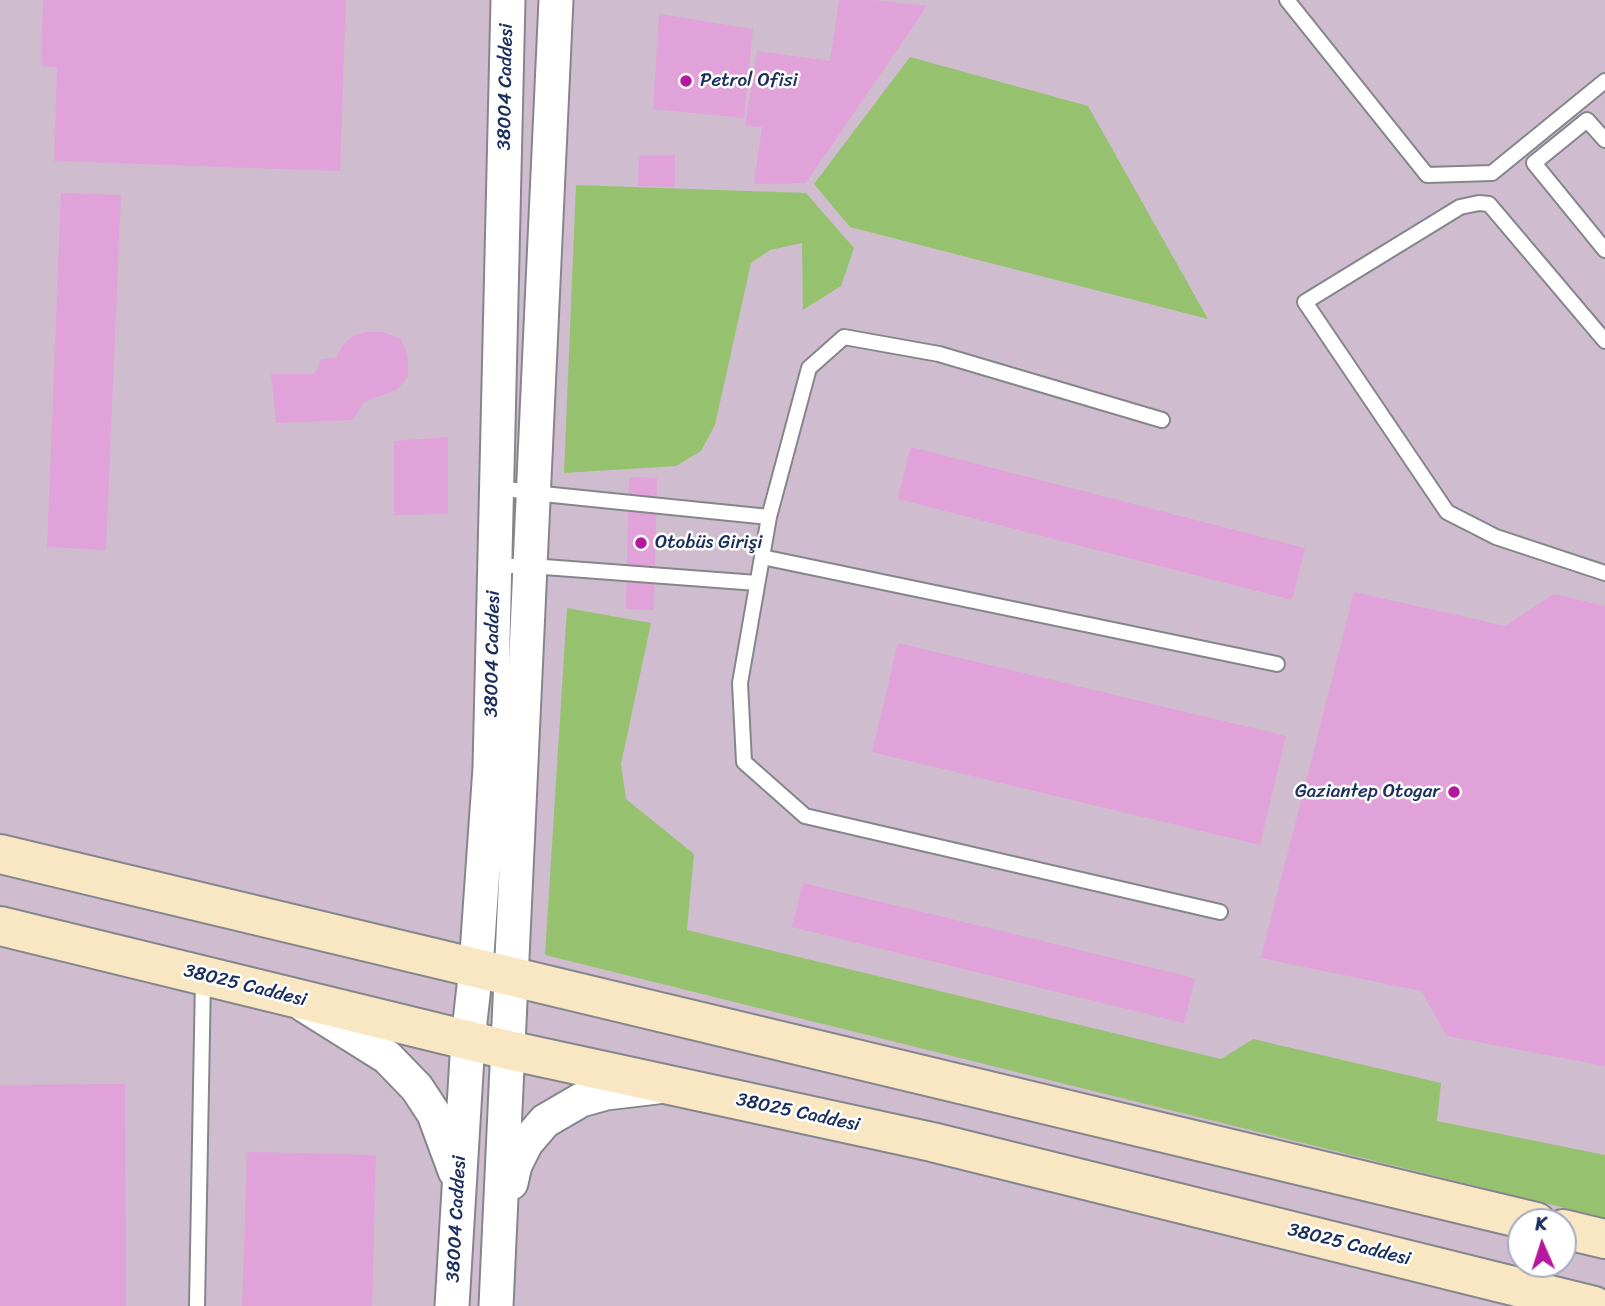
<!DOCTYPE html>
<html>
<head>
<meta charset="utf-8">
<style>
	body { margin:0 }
	#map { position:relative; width:1605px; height:1306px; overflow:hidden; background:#efddbb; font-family:Sriracha,sans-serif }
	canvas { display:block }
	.north { position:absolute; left:1507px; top:1208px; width:70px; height:70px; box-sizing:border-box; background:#fff; border:2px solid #a4acbf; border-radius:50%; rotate:357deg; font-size:19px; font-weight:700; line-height:28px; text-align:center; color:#1b2f5e }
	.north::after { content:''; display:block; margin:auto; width:24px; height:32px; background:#b5179e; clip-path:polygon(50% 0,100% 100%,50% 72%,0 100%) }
</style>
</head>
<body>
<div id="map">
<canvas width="1605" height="1306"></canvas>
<div class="north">K</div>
</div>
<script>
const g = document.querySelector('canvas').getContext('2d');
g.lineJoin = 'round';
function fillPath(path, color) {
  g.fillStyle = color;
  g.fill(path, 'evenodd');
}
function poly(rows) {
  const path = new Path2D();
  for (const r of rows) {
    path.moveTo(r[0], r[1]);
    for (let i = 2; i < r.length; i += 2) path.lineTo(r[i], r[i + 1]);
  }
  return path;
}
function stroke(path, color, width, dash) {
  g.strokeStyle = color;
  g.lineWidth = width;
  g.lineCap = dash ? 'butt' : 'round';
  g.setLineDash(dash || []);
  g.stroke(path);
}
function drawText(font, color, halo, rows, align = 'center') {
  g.font = font + ' Sriracha,sans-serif';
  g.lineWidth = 5;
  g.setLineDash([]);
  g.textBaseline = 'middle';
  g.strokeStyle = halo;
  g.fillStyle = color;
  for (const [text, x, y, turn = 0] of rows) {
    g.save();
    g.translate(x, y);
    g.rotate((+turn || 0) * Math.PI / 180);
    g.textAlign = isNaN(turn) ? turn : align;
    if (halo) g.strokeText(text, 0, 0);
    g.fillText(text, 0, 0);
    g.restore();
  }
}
fillPath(poly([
	[0,0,1605,0,1605,1306,0,1306],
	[1521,1222,1563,1222,1563,1264,1521,1264]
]), '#cfbdcf');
fillPath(poly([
	[910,57,1088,106,1208,319,850,227,814,184],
	[576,185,806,193,854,248,841,286,803,310,802,243,770,250,751,263,715,425,701,451,676,466,564,473],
	[567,608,651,623,621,764,626,799,694,854,687,930,1221,1059,1253,1039,1441,1083,1437,1121,1605,1155,1605,1218,545,955]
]), '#96c26f');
fillPath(poly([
	[43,0,346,0,340,171,54,161,57,67,41,66],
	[839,0,874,0,927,6,806,183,754,184,762,127,745,126,757,51,830,61],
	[659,14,753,29,744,118,653,109],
	[639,155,675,155,675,187,638,186],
	[61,193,121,195,106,550,47,547],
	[365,332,383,332,401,339,408,357,408,376,397,390,364,402,353,420,276,423,271,374,315,374,321,359,336,358,341,347,353,336],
	[448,437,448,514,394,515,394,441],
	[911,447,1305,548,1292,600,898,499],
	[629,477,657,478,654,610,626,609],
	[1354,592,1505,626,1554,594,1605,606,1605,1066,1447,1036,1421,991,1261,958],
	[898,643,1286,736,1260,845,872,752],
	[803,883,1195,978,1184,1023,792,927],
	[125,1084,126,1306,0,1306,0,1085],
	[247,1152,376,1155,372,1306,242,1306]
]), '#e0a2d9');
const service = poly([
	[1287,0,1427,175,1492,173,1605,81],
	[1605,140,1587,120,1534,163,1605,250],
	[1605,341,1489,204,1479,203,1460,207,1305,302,1447,512,1496,537,1605,573],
	[1162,420,939,354,844,337,809,368,769,517,740,683,744,762,805,816,1220,912],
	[496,487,533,493,769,517],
	[762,557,1277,664],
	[495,566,531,566,757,583],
	[197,1306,203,978]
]);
const tertiary = poly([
	[304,1005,387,1057,417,1088,434,1114,455,1171],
	[511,1183,515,1165,526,1143,545,1121,581,1100,606,1093,657,1087],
	[452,1306,468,1040,476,968,490,768,508,0],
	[496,1306,556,0]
]);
const secondary = poly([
	[0,854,1536,1222],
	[0,926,508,1050,932,1142,1594,1306],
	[1563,1229,1605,1239]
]);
stroke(service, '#85868c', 18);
stroke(tertiary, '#85868c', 37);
stroke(secondary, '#85868c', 42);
stroke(service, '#fff', 14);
stroke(tertiary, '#fff', 33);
stroke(secondary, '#f9e7c3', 38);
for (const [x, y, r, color] of [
	[686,81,7,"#b5179e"],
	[641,543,7,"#b5179e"],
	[1454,792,7,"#b5179e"]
]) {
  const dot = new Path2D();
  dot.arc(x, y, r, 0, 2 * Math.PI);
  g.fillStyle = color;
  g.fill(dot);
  stroke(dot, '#fff', 2.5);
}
drawText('19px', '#1b2f5e', '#fff', [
	["Petrol Ofisi",700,81],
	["Otobüs Girişi",655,543],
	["Gaziantep Otogar",1440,792,"right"]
], 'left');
drawText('19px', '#1b2f5e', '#fff', [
	["38004 Caddesi",506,87,-89],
	["38004 Caddesi",493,654,-89],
	["38025 Caddesi",245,986,14],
	["38025 Caddesi",798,1113,12],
	["38004 Caddesi",457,1219,-87],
	["38025 Caddesi",1349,1245,14]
]);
</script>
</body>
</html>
